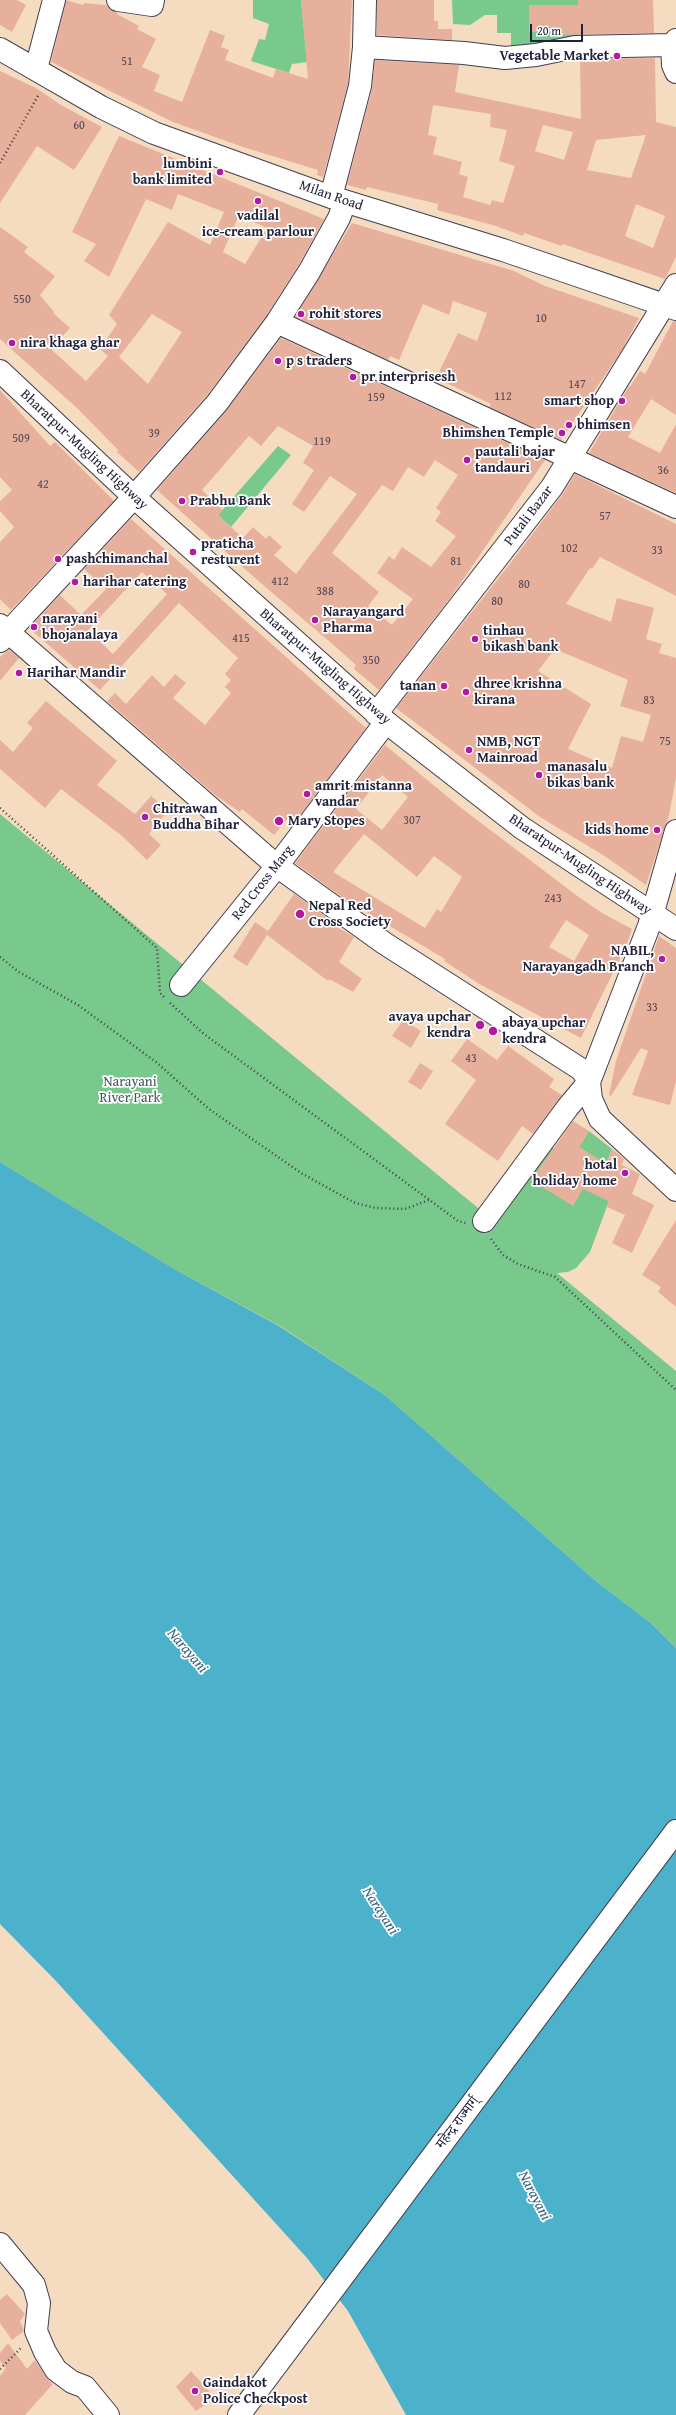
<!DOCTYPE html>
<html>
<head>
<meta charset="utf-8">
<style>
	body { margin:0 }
	#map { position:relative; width:676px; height:2415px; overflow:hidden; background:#f5dcc1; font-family:"Gentium Book Plus",serif }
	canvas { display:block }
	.scale { position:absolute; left:530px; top:24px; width:53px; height:18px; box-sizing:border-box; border:2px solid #22223b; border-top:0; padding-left:5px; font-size:12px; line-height:14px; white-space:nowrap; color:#22223b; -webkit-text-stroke:3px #fff; paint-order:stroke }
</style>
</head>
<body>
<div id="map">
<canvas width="676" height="2415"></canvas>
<div class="scale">20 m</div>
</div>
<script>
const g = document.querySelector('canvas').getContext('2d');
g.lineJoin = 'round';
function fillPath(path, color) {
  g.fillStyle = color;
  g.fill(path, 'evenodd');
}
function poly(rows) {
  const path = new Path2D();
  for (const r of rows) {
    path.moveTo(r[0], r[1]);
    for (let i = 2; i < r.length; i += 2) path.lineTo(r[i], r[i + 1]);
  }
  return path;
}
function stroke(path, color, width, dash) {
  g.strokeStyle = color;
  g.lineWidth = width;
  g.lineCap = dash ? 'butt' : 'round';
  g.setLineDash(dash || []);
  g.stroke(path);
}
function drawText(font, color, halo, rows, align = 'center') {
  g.font = font + ' "Gentium Book Plus","Noto Serif Devanagari",serif';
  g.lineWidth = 3.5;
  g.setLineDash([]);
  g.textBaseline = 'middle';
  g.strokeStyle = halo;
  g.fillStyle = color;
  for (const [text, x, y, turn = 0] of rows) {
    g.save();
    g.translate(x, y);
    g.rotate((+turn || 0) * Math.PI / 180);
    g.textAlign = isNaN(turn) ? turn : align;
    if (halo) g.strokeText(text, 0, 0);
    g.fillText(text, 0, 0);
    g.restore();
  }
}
fillPath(poly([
	[253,0,301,0,307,62,292,64,289,73,251,61,259,39,265,40,269,24,253,18],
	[452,0,578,0,579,39,511,51,511,33,497,33,497,15,485,15,470,25,453,24],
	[278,446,291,455,231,527,218,515],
	[0,814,495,1222,549,1145,588,1170,596,1158,579,1147,589,1131,612,1149,595,1194,609,1201,590,1252,576,1268,568,1272,557,1273,676,1371,676,1648,652,1624,597,1582,386,1396,280,1326,176,1270,0,1162]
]), '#78c98b');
fillPath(poly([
	[0,1162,176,1270,279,1326,386,1396,597,1582,652,1624,676,1648,676,2415,406,2415,348,2311,307,2258,56,1981,0,1924]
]), '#4cb1cb');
fillPath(poly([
	[0,0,17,0,26,5,12,32,0,25],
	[66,0,83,5,84,3,106,5,111,10,118,13,117,14,139,26,137,29,156,39,142,67,160,75,154,91,182,102,210,30,225,36,221,47,229,50,225,60,273,78,276,69,308,79,301,0,352,0,348,84,323,177,317,175,318,170,243,147,173,122,51,62],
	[377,0,434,0,434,21,438,21,438,29,452,29,452,40,377,35],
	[578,0,653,0,654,33,555,35,555,32,529,32,529,5,578,5],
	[655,58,656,122,676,127,676,257,665,279,563,244,562,246,524,233,523,236,496,226,437,210,438,204,367,187,366,190,347,185,372,89,375,60,459,65,455,92,581,119,580,59],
	[433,105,491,114,490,127,507,130,499,161,515,166,503,203,492,200,490,205,463,197,468,177,459,174,462,162,433,154,437,137,428,135],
	[543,125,573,132,564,160,535,151],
	[646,135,631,178,587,170,596,140],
	[636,204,665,216,653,248,625,236],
	[0,71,36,88,61,105,102,127,74,170,37,146,0,203],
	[119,136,324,219,298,266,267,315,207,395,139,472,117,452,118,450,78,409,0,339,0,227,28,247,24,252,55,276,40,295,54,312,53,313,70,328,51,349,86,381,108,356,100,349,117,324,109,315,168,222,210,245,224,212,178,194,172,210,146,199,109,277,84,261,96,244,72,232],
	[239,215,267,228,245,264,223,252],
	[152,314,182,332,148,384,119,357],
	[352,223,514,271,545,286,639,318,622,350,561,440,489,407,491,404,436,378,458,333,477,341,487,313,453,301,449,315,423,304,399,360,390,356,388,360,295,317],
	[673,321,676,321,676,415,651,399,628,437,660,453,676,424,676,493,589,453,629,386,630,387,640,371,645,374],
	[281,338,545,460,453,594,379,690,354,669,356,665,337,648,255,578,157,490,227,410],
	[278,426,313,446,303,463,314,470,292,504,304,512,330,476,357,494,296,574,274,555,282,547,269,535,266,539,253,527,243,538,218,515,223,510,202,490,249,436,261,446],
	[435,460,458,475,436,508,441,512,435,521,456,536,431,567,402,547,394,560,389,556,377,573,413,599,392,625,368,606,379,592,332,553,382,485,393,491,408,467,424,477],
	[0,390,50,446,55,442,114,501,11,610,0,599,0,542,14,527,0,511,0,501,12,490,0,477],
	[575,474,676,524,676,596,600,557,592,569,590,568,566,604,611,622,617,598,654,608,646,639,662,644,659,653,676,658,676,778,669,815,646,885,603,855,540,817,396,708,509,565,562,495],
	[555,649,628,680,620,706,651,715,643,742,621,736,612,768,568,749,591,704,538,671],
	[131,519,366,728,295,822,289,817,274,835,242,809,240,812,215,795,107,701,115,693,126,704,152,675,164,687,175,674,186,683,173,698,205,725,231,693,225,687,231,680,225,674,238,658,179,603,100,690,29,628,60,595,81,615,106,589,84,569],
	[142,572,167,594,113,654,88,630],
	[9,650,19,658,0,681,0,657],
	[46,701,117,761,97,785,135,814,151,796,168,810,149,834,161,845,147,860,122,836,61,789,45,808,0,769,0,740,13,752,33,728,27,723],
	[385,745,460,807,576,895,602,913,632,929,626,946,581,1038,481,985,444,961,445,959,343,898,295,863],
	[382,775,408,797,382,830,356,809],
	[364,834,417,877,434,856,462,877,441,912,437,909,425,928,333,872],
	[566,920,589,935,574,961,549,947],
	[294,894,328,918,327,921,354,937,339,962,362,979,353,992,329,979,328,981,267,935,247,966,233,957,255,922,268,931],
	[659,936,676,948,676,1082,670,1105,632,1095,648,1051,641,1048,611,1096,609,1095,616,1061],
	[403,1020,421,1031,411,1048,392,1036],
	[467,1039,497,1060,508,1046,554,1079,549,1087,562,1095,533,1134,522,1126,498,1161,445,1124,476,1080,451,1061],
	[420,1063,433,1071,421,1090,408,1082],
	[573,1121,589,1131,579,1147,606,1164,612,1149,624,1159,622,1165,640,1174,632,1194,654,1205,632,1253,612,1243,625,1215,607,1207,609,1201,583,1189,573,1206,531,1180],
	[676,1220,676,1307,658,1292,661,1287,642,1275],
	[7,2294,25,2314,20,2321,24,2331,12,2340,0,2323,0,2300],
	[8,2343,27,2369,35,2360,46,2377,53,2384,25,2415,0,2415,0,2376,6,2368,0,2361,0,2353],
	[191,2371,215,2398,196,2411,176,2387]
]), '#e6b09d');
const minor = poly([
	[118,0,152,5,153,0],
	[676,40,672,45,673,65,676,72],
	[364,47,464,53,505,58,536,55,575,47,672,45],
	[0,49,101,107,154,133,331,197,503,250,676,309],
	[36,69,54,0],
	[331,197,360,86,364,47,365,0],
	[277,322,676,507],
	[0,625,277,866,384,943,582,1070,589,1082,591,1099,600,1119,676,1190],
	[0,641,134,497,217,403,277,322,309,272,339,218,345,202],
	[376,714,552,487,676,285],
	[181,985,277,866,386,722],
	[484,1221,568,1107,589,1082,649,926,676,831],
	[0,2244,34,2285,39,2303,36,2331,45,2352,56,2370,72,2382,85,2387,108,2415]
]);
const major = poly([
	[0,371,134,497,386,722,522,828,676,929]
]);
const highway = poly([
	[239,2415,676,1831]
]);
stroke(minor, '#423e4f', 24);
stroke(major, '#423e4f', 24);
stroke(highway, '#423e4f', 24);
stroke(poly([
	[0,163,39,94],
	[0,808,157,948,160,993,164,997],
	[0,957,19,972,78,1005,156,1062,209,1109,301,1173,355,1203,376,1208,405,1209,429,1200],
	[170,1003,204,1034,458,1221,466,1223],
	[491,1239,503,1255,518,1264,555,1277,676,1390],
	[0,2369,22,2347]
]), '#423e4f', 2.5, [1, 3]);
stroke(minor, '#fff', 22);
stroke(major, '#fff', 22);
stroke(highway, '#fff', 22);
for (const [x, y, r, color] of [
	[617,56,4,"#b5179e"],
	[220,172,4,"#b5179e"],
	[258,201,4,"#b5179e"],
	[301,314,4,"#b5179e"],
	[12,343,4,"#b5179e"],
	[278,361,4,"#b5179e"],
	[353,377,4,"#b5179e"],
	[622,401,4,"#b5179e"],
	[569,425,4,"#b5179e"],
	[562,433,4,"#b5179e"],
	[467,460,4,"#b5179e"],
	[182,501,4,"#b5179e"],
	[193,552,4,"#b5179e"],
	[58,559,4,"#b5179e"],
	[75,582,4,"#b5179e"],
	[315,620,4,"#b5179e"],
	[34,627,4,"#b5179e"],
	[475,639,4,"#b5179e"],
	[19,673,4,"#b5179e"],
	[444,686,4,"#b5179e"],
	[466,692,4,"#b5179e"],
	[469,750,4,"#b5179e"],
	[539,775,4,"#b5179e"],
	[307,794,4,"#b5179e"],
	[145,817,4,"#b5179e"],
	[279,821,5,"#b5179e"],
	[657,830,4,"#b5179e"],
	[300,914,5,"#b5179e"],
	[662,959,4,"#b5179e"],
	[480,1025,5,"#b5179e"],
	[493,1031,5,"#b5179e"],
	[625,1173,4,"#b5179e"],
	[195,2391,4,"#b5179e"]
]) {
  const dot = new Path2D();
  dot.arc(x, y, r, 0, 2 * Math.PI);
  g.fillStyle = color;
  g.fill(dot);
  stroke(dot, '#fff', 1.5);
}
drawText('12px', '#534654', null, [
	["51",127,62],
	["60",79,126],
	["550",22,300],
	["10",541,319],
	["147",577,385],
	["112",503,397],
	["159",376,398],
	["39",154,434],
	["509",21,439],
	["119",322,442],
	["36",663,471],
	["42",43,485],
	["57",605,517],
	["102",569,549],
	["33",657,551],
	["81",456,562],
	["412",280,582],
	["80",524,585],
	["388",325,592],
	["80",497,602],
	["415",241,639],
	["350",371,661],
	["83",649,701],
	["75",665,742],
	["307",412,821],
	["243",553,899],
	["33",652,1008],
	["43",471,1059]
]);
drawText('bold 14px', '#22223b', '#fff', [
	["Vegetable Market",609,56,"right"],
	["lumbini",212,164,"right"],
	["bank limited",212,180,"right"],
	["vadilal",258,216,"center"],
	["ice-cream parlour",258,232,"center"],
	["rohit stores",309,314],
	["nira khaga ghar",20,343],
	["p s traders",286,361],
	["pr interprisesh",361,377],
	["smart shop",614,401,"right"],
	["bhimsen",577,425],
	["Bhimshen Temple",554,433,"right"],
	["pautali bajar",475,452],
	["tandauri",475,468],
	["Prabhu Bank",190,501],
	["praticha",201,544],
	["resturent",201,560],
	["pashchimanchal",66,559],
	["harihar catering",83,582],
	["Narayangard",323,612],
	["Pharma",323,628],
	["narayani",42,619],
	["bhojanalaya",42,635],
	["tinhau",483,631],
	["bikash bank",483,647],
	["Harihar Mandir",27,673],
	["dhree krishna",474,684],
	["kirana",474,700],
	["tanan",436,686,"right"],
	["NMB, NGT",477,742],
	["Mainroad",477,758],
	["manasalu",547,767],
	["bikas bank",547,783],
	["amrit mistanna",315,786],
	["vandar",315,802],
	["Chitrawan",153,809],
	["Buddha Bihar",153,825],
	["Mary Stopes",288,821],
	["kids home",649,830,"right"],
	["Nepal Red",309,906],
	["Cross Society",309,922],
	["NABIL,",654,951,"right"],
	["Narayangadh Branch",654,967,"right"],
	["avaya upchar",471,1017,"right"],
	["kendra",471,1033,"right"],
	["abaya upchar",502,1023],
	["kendra",502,1039],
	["hotal",617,1165,"right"],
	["holiday home",617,1181,"right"],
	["Gaindakot",203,2383],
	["Police Checkpost",203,2399]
], 'left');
drawText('14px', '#22223b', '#fff', [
	["Milan Road",331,196,19],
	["Bharatpur-Mugling Highway",84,450,43],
	["Putali Bazar",529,516,-53],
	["Bharatpur-Mugling Highway",325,667,41],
	["Bharatpur-Mugling Highway",580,865,34],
	["Red Cross Marg",263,883,-52],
	["महेन्द्र राज्मार्ग्",458,2123,-53]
]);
drawText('14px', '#405c57', '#fff', [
	["Narayani",130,1082],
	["River Park",130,1098]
]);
drawText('italic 15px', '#35627c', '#fff', [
	["Narayani",187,1651,49],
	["Narayani",380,1911,57],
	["Narayani",534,2196,62]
]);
</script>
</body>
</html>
